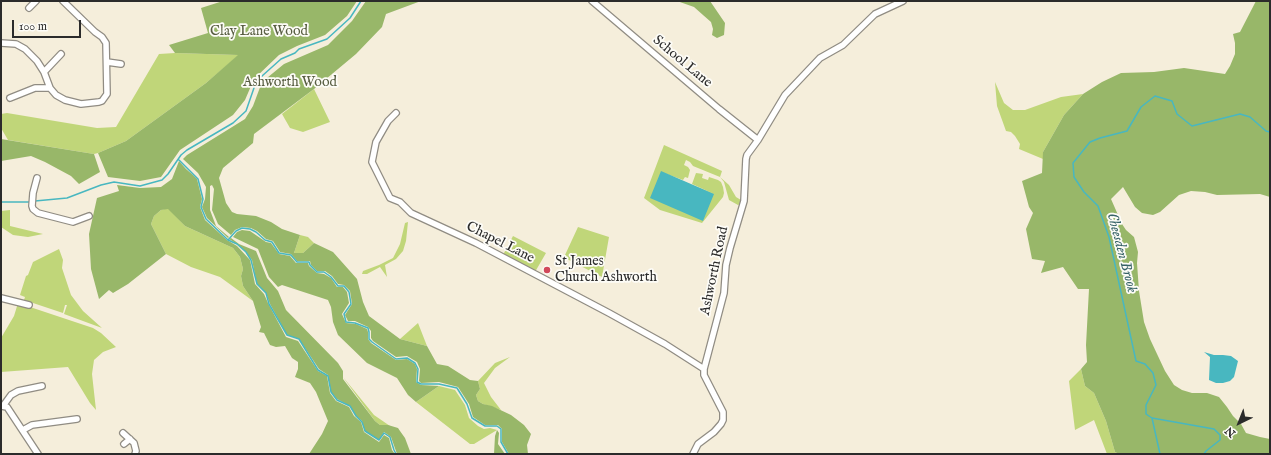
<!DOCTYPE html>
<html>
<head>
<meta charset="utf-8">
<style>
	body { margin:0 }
	#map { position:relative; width:1271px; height:455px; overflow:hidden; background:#f5eedb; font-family:"IM FELL English",serif }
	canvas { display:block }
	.frame { position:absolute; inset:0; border:2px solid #2b2b2b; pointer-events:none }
	.north { position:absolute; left:1219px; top:403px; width:40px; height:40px; -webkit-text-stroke:3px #fdfcf7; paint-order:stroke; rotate:223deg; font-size:11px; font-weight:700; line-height:16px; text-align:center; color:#2b2b2b }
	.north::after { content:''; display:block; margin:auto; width:14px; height:18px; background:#2b2b2b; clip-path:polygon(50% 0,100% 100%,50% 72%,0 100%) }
	.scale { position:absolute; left:12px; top:20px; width:69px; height:18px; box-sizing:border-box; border:2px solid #2b2b2b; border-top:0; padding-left:5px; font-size:12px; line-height:14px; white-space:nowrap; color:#2b2b2b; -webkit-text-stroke:3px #fdfcf7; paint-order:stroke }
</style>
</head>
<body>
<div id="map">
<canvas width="1271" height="455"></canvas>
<div class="frame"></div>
<div class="north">N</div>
<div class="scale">100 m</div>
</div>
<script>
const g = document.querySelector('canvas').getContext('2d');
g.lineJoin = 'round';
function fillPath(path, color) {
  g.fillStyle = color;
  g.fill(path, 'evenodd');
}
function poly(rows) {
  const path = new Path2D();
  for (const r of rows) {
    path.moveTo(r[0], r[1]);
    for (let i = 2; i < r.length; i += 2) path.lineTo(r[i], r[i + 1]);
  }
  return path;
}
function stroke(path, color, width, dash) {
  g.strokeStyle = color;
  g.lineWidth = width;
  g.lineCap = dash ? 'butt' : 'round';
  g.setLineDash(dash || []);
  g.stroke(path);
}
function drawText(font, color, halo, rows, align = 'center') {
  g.font = font + ' "IM FELL English",serif';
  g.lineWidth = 3.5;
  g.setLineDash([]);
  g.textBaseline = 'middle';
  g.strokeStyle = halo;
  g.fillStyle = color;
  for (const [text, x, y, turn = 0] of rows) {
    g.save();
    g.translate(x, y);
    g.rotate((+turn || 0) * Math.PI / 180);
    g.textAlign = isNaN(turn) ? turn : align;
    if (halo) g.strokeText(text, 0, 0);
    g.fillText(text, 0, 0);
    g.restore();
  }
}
fillPath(poly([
	[175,53,239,55,206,83,126,141,98,153,94,154,8,140,1,128,1,114,7,113,97,128,116,127,159,54],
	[995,82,1004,103,1013,110,1025,110,1061,97,1083,94,1064,115,1043,152,1043,159,1019,149,1020,144,1015,136,1011,132,1006,131,997,106],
	[314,89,330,122,303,132,290,128,282,114],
	[664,145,722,171,720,177,729,185,736,197,741,200,740,204,738,205,729,200,724,182,720,177,693,166,690,162,686,160,684,165,688,167,690,170,688,178,685,177,683,180,661,172,714,194,692,184,696,173,703,174,702,178,708,180,709,177,718,180,721,182,723,187,724,193,723,197,702,223,660,210,644,198],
	[168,208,185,226,233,248,240,257,243,269,241,276,243,286,253,301,220,277,191,267,166,254,151,224,154,216,161,210],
	[10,210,10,226,43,234,28,237,13,235,1,227,1,211],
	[408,222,406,241,403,251,396,259,385,265,387,277,380,267,367,274,362,274,363,271,379,265,393,258,400,244,405,223],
	[578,227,609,237,602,277,567,259,565,255],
	[300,235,308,237,314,243,303,253,294,253],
	[513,236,546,253,535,272,503,255],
	[59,249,63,260,62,268,71,295,83,311,102,328,64,314,67,305,65,305,63,313,24,300,25,297,20,295,26,276,28,275,33,262],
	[18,303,93,328,101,333,116,347,103,352,94,360,92,374,96,410,90,403,68,367,1,372,1,338,14,316],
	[418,323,427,346,400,339],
	[510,357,495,368,484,383,491,397,501,410,483,404,478,401,476,395,480,389,478,381,495,363],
	[1081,369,1085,386,1094,393,1106,421,1115,452,1119,454,1107,454,1094,420,1075,430,1069,381],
	[343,377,374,415,390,426,380,425,375,421],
	[439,386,455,390,465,405,469,418,478,426,484,429,490,428,497,430,474,444,470,444,416,402]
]), '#c0d679');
fillPath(poly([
	[223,1,357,1,347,16,325,35,297,46,279,55,254,79,245,100,233,115,180,150,161,177,140,181,108,177,98,153,126,141,206,83,238,55,175,53,169,45,208,33,201,8],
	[366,1,421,1,386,14,382,27,356,54,314,89,254,134,253,143,223,168,219,178,226,203,232,212,237,214,256,216,271,222,282,229,300,235,294,253,303,253,314,243,333,252,357,279,363,302,369,316,400,339,427,346,437,364,448,366,470,380,478,381,480,389,476,395,478,401,483,404,492,406,511,415,524,425,531,434,527,445,528,454,509,454,502,442,502,429,498,425,485,425,473,417,469,404,458,387,439,382,421,383,419,381,420,369,417,362,407,356,396,357,373,341,371,338,371,331,368,327,355,321,348,321,345,315,352,304,350,291,344,285,338,284,332,276,325,271,317,271,311,265,310,261,297,261,291,254,280,252,273,241,266,239,257,231,251,228,242,227,235,230,231,235,218,224,212,210,214,189,212,185,210,186,210,210,216,226,229,237,228,238,207,218,202,207,205,199,206,187,198,173,183,159,187,155,245,119,253,106,262,82,284,64,328,45,352,21],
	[677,1,710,1,725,23,724,35,717,38,712,35,713,29,711,22,703,15,694,7],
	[1256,1,1270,1,1270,197,1260,194,1217,195,1205,192,1191,191,1179,195,1160,212,1153,215,1142,213,1135,207,1123,187,1111,199,1122,224,1126,230,1134,237,1138,252,1137,263,1139,291,1144,322,1150,339,1165,371,1174,385,1182,390,1192,393,1207,393,1219,397,1227,407,1233,416,1241,424,1246,433,1260,437,1270,439,1270,454,1119,454,1115,452,1106,421,1094,393,1085,386,1081,369,1087,362,1086,345,1089,289,1078,289,1063,267,1041,273,1045,261,1032,259,1026,229,1033,213,1029,207,1022,181,1042,173,1043,152,1064,115,1083,94,1102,82,1121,73,1154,72,1184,68,1225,74,1230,66,1235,54,1235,43,1233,34,1240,32],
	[1,139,94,154,100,172,79,184,71,176,45,162,31,156,1,161],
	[179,161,186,169,193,175,197,179,202,199,200,207,205,220,227,240,237,246,250,260,255,284,264,294,268,303,286,337,298,341,318,371,327,376,330,393,336,401,349,407,354,416,361,422,364,432,379,442,384,435,389,438,392,450,395,454,309,454,322,434,328,421,316,392,310,383,295,377,298,369,298,362,292,358,285,346,276,347,270,345,264,333,259,332,261,327,253,301,243,286,241,276,243,269,240,257,233,248,185,226,168,209,161,210,154,216,151,224,166,254,128,284,113,293,109,290,99,299,91,269,89,234,97,198,119,191,117,185,140,188,161,187,172,179],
	[242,230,250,231,266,242,271,243,279,254,290,256,296,263,308,263,309,266,317,273,324,274,331,278,337,287,343,287,347,292,349,303,342,314,346,323,356,324,367,329,368,332,368,339,371,343,396,360,407,359,415,364,417,369,416,382,421,385,439,386,416,402,408,395,397,378,367,363,338,335,333,322,331,307,328,300,282,285,278,287,269,277,258,249,233,237,237,232],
	[231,238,239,244,256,251,267,278,278,291,286,310,338,363,343,371,343,379,375,421,380,425,388,425,398,428,400,431,405,438,411,454,397,454,391,437,384,432,379,440,365,431,362,421,356,416,350,406,337,399,331,392,328,375,319,369,299,339,287,335,270,304,266,293,257,284,252,260,246,252,237,244,229,239],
	[497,430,499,433,498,444,505,454,494,454,495,436]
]), '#98b769');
fillPath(poly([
	[661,171,714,194,703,221,650,198],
	[1204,352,1214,355,1223,355,1231,356,1238,361,1234,377,1230,381,1223,383,1216,383,1209,380,1210,357]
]), '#48b7c0');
stroke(poly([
	[179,160,198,179,203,199,201,207,206,219,228,240,237,244,246,252,251,260,257,284,266,293,269,304,287,335,299,339,318,370,328,376,331,392,337,400,350,406,356,416,362,422,365,431,379,440,384,433,390,437,394,450,396,454],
	[35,201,67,198,101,185,114,182,140,186,162,180,168,174,181,155,187,150,233,123,246,111,255,85,262,76,281,59,295,53,299,49,327,39,350,18,361,1],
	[1,202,31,202],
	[228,240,236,231,242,228,250,229,256,232,265,240,272,242,279,253,291,255,297,262,309,262,310,265,317,272,324,272,331,277,338,286,344,286,349,292,351,304,344,314,346,322,355,323,368,328,369,332,369,339,372,342,396,359,407,358,415,363,418,369,417,382,421,384,439,384,457,388,467,404,472,418,485,426,497,426,501,429,501,442,508,454],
	[1152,418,1160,454],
	[1204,454,1206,451,1220,440,1220,435,1214,429,1152,418,1146,414,1146,405,1156,385,1153,373,1145,364,1136,361,1109,237,1098,206,1084,192,1074,177,1073,163,1090,142,1100,138,1127,131,1141,107,1155,96,1172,101,1177,114,1192,126,1240,114,1250,117,1266,131,1270,132]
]), '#48b7c0', 1.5);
const minor = poly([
	[592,1,719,109,758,140],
	[29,8,36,1],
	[1,43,16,44,25,49,37,61,44,72,50,88,56,95,65,100,81,104,99,102,102,101,107,94,106,43,102,37,95,32,63,1],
	[107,62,121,64],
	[44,72,61,54],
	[10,98,35,88,50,88],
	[396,113,388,121,376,142,372,162,390,198,400,202,411,213,476,243,609,313,665,344,704,369],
	[37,178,33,193,32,206,33,209,38,213,73,222,89,216],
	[1,298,29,305],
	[1,406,7,407,38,454],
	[3,406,11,395,18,391,42,386],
	[23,430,32,425,77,419],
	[123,433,134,443,136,451,135,454],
	[124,444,130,439],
	[693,454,698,444,714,432,721,424,723,420,723,412,704,375,704,369,724,293,726,265,730,248,744,201,746,159,747,155,758,140,785,95,820,58,843,45,875,14,903,1]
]);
stroke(minor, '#908c83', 8);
stroke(minor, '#fff', 5.5);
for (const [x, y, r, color] of [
	[547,270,4,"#d1495b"]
]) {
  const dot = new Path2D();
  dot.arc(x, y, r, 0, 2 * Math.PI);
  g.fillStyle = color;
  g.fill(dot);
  stroke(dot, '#fdfcf7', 1.5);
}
drawText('14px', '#585e42', '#fdfcf7', [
	["Clay Lane Wood",259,32],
	["Ashworth Wood",290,83]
]);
drawText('14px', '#2b2b2b', '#fdfcf7', [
	["School Lane",682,62,40],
	["Chapel Lane",500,243,27],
	["Ashworth Road",715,271,-78]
]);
drawText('14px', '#2b2b2b', '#fdfcf7', [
	["St James",555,262],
	["Church Ashworth",555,278]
], 'left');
drawText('italic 15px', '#376367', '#fdfcf7', [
	["Cheesden Brook",1121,253,75]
]);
</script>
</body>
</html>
